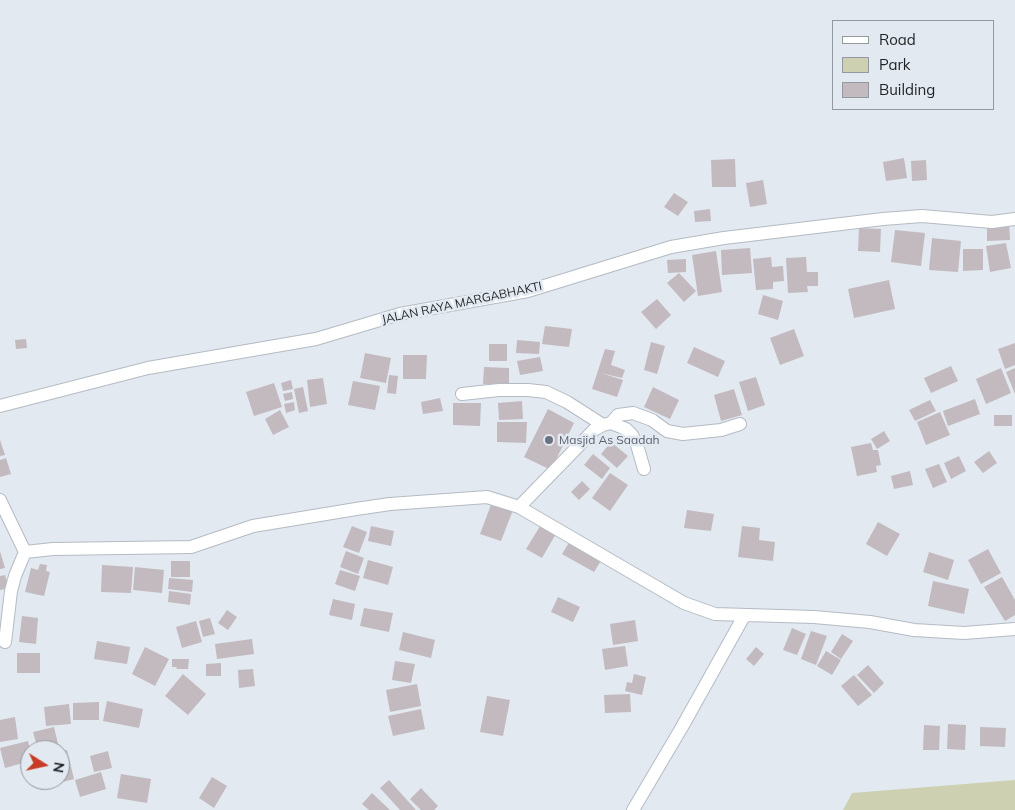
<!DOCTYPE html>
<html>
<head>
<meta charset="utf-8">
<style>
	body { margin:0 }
	#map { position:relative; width:1015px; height:810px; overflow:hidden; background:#e2e9f1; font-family:Mulish,sans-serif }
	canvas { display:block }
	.legend { position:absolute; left:832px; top:20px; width:162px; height:90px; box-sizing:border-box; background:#e2e9f1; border:1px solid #94999f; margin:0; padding:6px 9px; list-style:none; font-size:15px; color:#1f2224 }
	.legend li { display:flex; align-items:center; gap:10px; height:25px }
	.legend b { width:25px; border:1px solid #94999f }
	.north { position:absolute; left:20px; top:740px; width:50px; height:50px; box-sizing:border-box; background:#e2e9f1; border:1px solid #94999f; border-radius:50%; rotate:100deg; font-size:14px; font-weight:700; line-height:20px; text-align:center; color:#1f2224 }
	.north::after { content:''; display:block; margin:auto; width:18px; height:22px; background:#c73c25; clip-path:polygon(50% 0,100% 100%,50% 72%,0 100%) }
</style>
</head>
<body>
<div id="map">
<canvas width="1015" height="810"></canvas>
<ul class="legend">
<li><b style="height:6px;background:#fff"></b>Road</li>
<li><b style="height:14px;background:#cdd1b2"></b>Park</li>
<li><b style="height:14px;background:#c3babf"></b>Building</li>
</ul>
<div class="north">N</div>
</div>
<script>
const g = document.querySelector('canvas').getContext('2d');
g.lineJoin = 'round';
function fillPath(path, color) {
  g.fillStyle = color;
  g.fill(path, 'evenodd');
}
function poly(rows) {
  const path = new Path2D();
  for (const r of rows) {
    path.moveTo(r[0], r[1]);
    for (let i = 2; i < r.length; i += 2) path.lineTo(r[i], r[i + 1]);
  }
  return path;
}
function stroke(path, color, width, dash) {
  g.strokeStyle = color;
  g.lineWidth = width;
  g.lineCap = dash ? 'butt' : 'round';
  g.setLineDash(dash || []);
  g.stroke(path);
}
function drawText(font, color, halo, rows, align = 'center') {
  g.font = font + ' Mulish,sans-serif';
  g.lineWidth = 5;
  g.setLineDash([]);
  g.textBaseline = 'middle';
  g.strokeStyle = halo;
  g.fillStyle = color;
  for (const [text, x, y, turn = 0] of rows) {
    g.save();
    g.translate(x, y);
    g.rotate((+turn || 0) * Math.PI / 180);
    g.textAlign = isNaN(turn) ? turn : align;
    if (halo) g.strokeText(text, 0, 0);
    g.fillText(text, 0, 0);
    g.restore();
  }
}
fillPath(poly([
	[1015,780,1015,810,843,810,852,793]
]), '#cdd1b2');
fillPath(poly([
	[904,158,907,178,886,181,883,162],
	[735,159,736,187,712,187,711,160],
	[926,160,927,180,912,181,911,161],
	[763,180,767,204,750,207,746,183],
	[674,193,688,202,678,216,664,207],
	[710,209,711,221,695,222,694,211],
	[987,223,1009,223,1010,240,987,241],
	[859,228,881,229,880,252,858,251],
	[895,230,925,233,921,266,891,262],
	[932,238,961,241,958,272,929,270],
	[1006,243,1011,268,990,272,986,246],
	[750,248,752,273,722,275,721,250],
	[963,249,983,249,983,270,963,271],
	[716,251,722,292,698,296,692,255],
	[771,257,772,267,783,266,784,281,773,282,773,289,756,290,753,259],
	[806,257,807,272,818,272,818,286,807,286,808,292,788,293,786,258],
	[686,259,686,272,668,273,667,260],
	[679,273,696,291,684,302,667,283],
	[889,280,895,309,854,318,848,289],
	[763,295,783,301,778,320,758,314],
	[657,299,671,315,656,329,641,312],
	[545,326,572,329,569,347,542,344],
	[794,329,804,356,780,365,770,338],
	[26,339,27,348,16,349,15,340],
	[517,340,540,342,539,354,516,353],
	[651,342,665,346,657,374,644,370],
	[1015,343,1015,365,1005,369,998,349],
	[489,344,507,344,507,361,489,361],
	[694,347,725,361,718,377,687,363],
	[605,349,615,351,611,365,625,370,622,378,601,373,623,380,617,397,592,389],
	[365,353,391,358,386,383,360,378],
	[403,355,427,355,426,379,403,379],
	[540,357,543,371,520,375,517,361],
	[951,366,958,381,931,393,924,378],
	[484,367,509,368,509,385,483,384],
	[1001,368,1011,393,986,404,976,379],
	[1015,368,1015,394,1006,372],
	[389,375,398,376,396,394,387,393],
	[756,377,765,405,748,411,739,382],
	[323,378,327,404,310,407,307,380],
	[291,380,293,389,283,391,281,383],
	[353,381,380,386,375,410,348,405],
	[274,383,282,407,254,416,246,392],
	[303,387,308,411,299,413,294,389],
	[653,387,679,400,670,419,644,407],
	[734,389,742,415,721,421,714,395],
	[292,392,293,399,285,401,283,394],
	[440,398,443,411,423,414,421,402],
	[975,399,980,414,948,426,943,411],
	[930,400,936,411,915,421,909,410],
	[522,401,523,419,499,420,498,403],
	[294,402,295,410,286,413,284,404],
	[453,403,481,403,480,426,453,425],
	[548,409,574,423,551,470,524,457],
	[280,410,289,427,273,435,265,419],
	[940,412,950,435,926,445,917,422],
	[994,415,1012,415,1012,426,994,426],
	[497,422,527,422,526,443,497,442],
	[884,431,890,441,877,449,871,439],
	[0,440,5,455,0,456],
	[611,442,628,456,617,468,601,454],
	[871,443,873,450,878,450,881,465,876,466,877,472,857,476,851,447],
	[989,451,997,463,983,473,974,462],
	[593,454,610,468,602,479,584,465],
	[959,456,966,471,951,479,944,463],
	[6,458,11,474,0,477,0,460],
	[939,464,947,482,933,488,925,469],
	[910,471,913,485,894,489,891,476],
	[610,473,628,485,610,511,592,498],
	[582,481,590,489,579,500,571,492],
	[492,502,513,510,501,541,480,534],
	[687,510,714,514,711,531,684,528],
	[878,522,900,534,887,556,866,544],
	[542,523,557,532,542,558,526,549],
	[352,526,367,532,359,553,343,547],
	[371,526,394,531,391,546,368,541],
	[742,526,760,528,759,540,775,542,773,561,738,557],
	[570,541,602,559,594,572,562,554],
	[988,549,1001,573,981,584,968,560],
	[0,551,5,568,0,569],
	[346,551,364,558,358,574,340,567],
	[929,552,954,560,948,580,923,572],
	[368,560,393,567,388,585,363,578],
	[171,561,190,561,190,577,171,577],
	[40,564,47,565,46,571,50,572,44,596,25,592,31,568,38,570],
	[102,565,133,567,131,593,101,592],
	[135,567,164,570,162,593,133,590],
	[340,570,360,576,355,591,335,584],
	[5,575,9,588,0,590,0,576],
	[1002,577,1015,600,1015,615,1005,621,984,587],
	[169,578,193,580,192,592,168,589],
	[933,581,969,589,964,614,928,606],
	[169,591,191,594,190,605,168,602],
	[558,597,580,607,573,622,551,612],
	[333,599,355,604,352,620,329,615],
	[364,608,393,613,389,632,360,626],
	[227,610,237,617,228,630,218,623],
	[22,616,38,618,36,644,19,642],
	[210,618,215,634,203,637,199,621],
	[635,620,638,641,613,645,610,624],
	[196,621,202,642,182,648,176,627],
	[792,628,806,634,797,655,783,650],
	[811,631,827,636,816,665,801,659],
	[403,632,435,640,431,658,399,650],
	[842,634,853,641,841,659,831,652],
	[252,639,254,654,217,659,215,644],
	[97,641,130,647,127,664,94,659],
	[625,646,628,666,605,670,602,649],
	[145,647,169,659,155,686,132,674],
	[756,647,764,654,754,666,746,659],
	[826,651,841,660,832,675,817,666],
	[17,653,40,653,40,673,17,673],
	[172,659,189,659,188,669,177,669,176,667,172,667],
	[395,661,415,664,411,683,392,680],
	[221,663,221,676,206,676,206,664],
	[868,665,884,683,874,693,857,675],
	[253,669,255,686,239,688,238,670],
	[183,674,206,694,188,715,165,696],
	[634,674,646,677,642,695,625,691,627,682,632,683],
	[854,675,872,695,858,706,841,686],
	[417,684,421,706,390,712,386,690],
	[630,694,631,712,605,713,604,695],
	[487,696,510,700,503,736,480,732],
	[107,701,143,709,139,728,103,721],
	[99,702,99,720,73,720,73,703],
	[69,704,71,724,46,726,44,707],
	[421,709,425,729,393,736,388,716],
	[15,717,18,739,0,742,0,720],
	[948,724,966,725,965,750,947,749],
	[924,725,940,726,939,750,923,750],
	[54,727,59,748,48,750,38,750,33,732],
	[980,727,1006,728,1005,747,980,746],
	[28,741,30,750,30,761,5,768,0,748],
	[67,750,74,779,55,784,54,780,60,780,60,751],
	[108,751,112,768,94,772,90,756],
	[101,772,106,789,80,797,75,780],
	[121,774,151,779,147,803,117,798],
	[212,777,227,786,214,808,199,798],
	[389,780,416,810,400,810,380,788],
	[421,788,438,806,434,810,421,810,410,799],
	[372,793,390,810,369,810,362,804]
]), '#c3babf');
const minor = poly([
	[462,394,499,390,528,390,546,392,567,402,603,425],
	[0,406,148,368,316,339,400,314,528,291,671,247,724,238,883,219,922,216,992,222,1015,219],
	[611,423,618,415,633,413,652,420,667,431,683,434,721,430,740,424],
	[0,500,25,552,53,549,191,547,253,526,356,509,390,504,487,497,519,507,684,603,715,614,814,617,870,622,914,630,964,633,1015,629],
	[519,507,594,430,603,425,611,423,626,429,632,435,637,445,644,469],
	[5,642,11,591,15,576,25,552],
	[633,810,682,727,744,616]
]);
stroke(minor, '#b4bbc2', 14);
stroke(minor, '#fff', 12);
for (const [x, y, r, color] of [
	[549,440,5,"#6b7280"]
]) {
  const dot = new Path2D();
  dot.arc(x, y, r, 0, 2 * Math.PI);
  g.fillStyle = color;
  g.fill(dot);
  stroke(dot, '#e2e9f1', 2);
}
drawText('12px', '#1f2224', '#e2e9f1', [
	["JALAN RAYA MARGABHAKTI",462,303,-12]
]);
drawText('12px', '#5b616d', '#e2e9f1', [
	["Masjid As Saadah",559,440]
], 'left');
</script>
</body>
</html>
